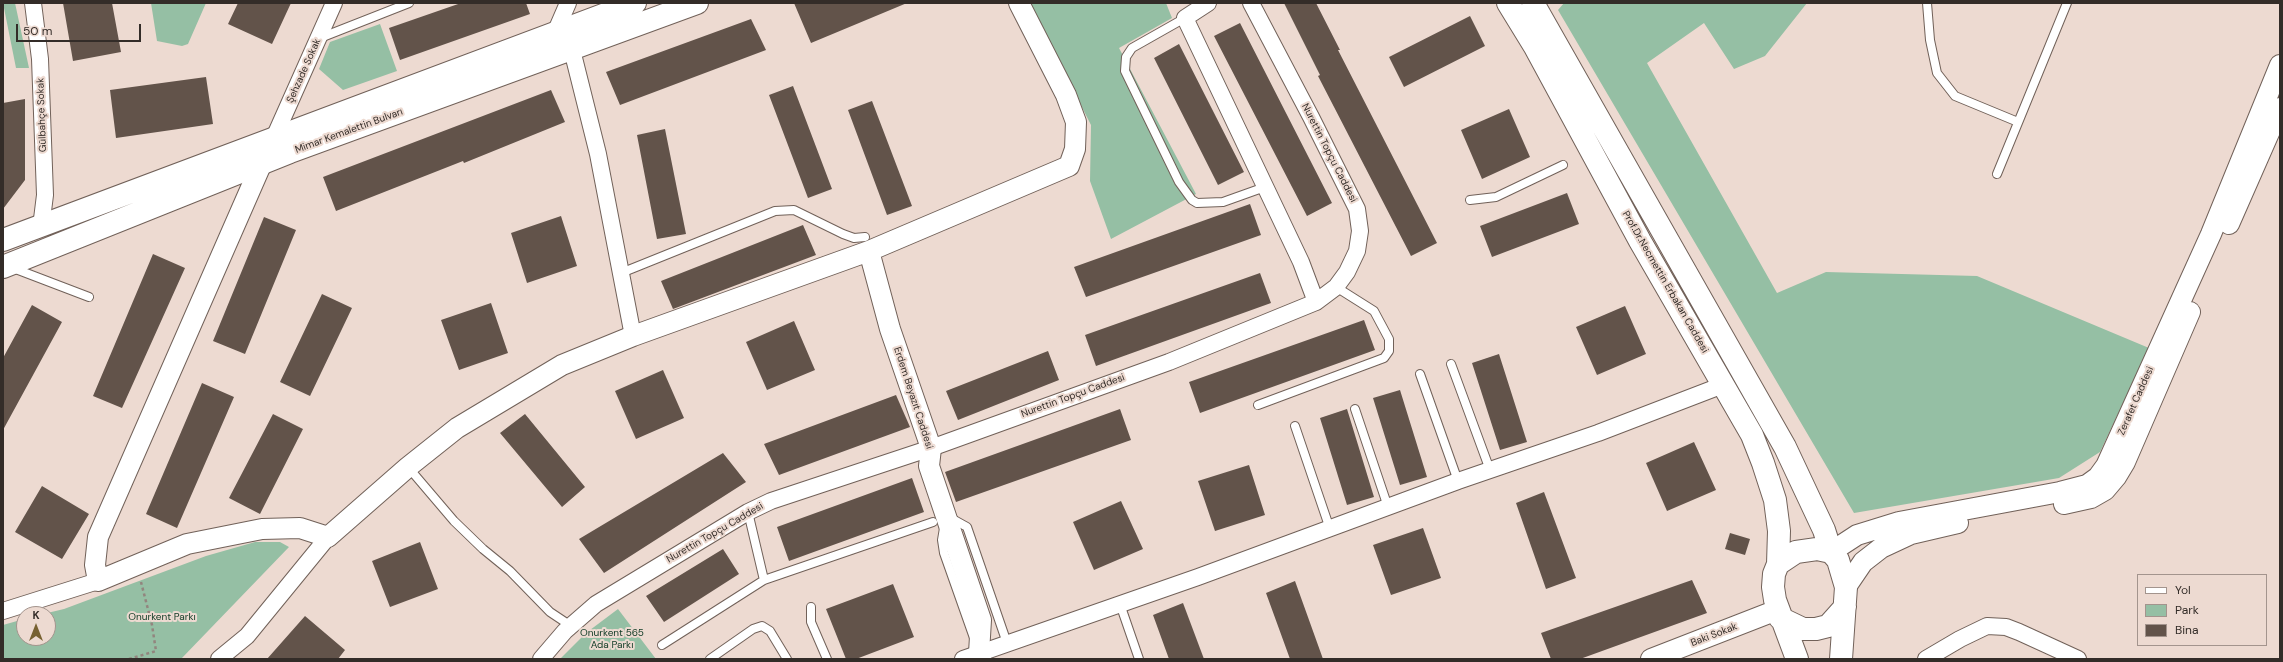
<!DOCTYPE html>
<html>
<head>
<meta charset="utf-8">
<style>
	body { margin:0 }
	#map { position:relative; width:2283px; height:662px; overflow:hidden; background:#eddad1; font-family:"DM Sans",sans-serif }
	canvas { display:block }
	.frame { position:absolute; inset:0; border:4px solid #332c28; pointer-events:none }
	.legend { position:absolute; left:2137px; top:574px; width:130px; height:72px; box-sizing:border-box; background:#eddad1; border:1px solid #a3948d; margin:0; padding:5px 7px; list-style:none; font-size:12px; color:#332c28 }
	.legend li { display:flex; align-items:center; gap:8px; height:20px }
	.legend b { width:20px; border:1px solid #a3948d }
	.north { position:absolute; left:16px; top:606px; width:40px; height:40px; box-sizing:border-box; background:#eddad1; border:1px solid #a3948d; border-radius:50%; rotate:0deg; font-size:11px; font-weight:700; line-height:16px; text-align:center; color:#332c28 }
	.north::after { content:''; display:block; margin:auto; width:14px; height:18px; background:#776131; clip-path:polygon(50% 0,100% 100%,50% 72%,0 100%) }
	.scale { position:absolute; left:16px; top:24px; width:125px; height:18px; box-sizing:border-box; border:2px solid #332c28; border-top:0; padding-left:5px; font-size:12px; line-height:14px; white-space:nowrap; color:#332c28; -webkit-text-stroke:3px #eddad1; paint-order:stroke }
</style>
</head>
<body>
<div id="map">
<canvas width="2283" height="662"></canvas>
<div class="frame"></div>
<ul class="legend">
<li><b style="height:5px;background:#fff"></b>Yol</li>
<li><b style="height:11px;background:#95bfa4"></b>Park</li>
<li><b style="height:11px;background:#62534a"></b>Bina</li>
</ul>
<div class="north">K</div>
<div class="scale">50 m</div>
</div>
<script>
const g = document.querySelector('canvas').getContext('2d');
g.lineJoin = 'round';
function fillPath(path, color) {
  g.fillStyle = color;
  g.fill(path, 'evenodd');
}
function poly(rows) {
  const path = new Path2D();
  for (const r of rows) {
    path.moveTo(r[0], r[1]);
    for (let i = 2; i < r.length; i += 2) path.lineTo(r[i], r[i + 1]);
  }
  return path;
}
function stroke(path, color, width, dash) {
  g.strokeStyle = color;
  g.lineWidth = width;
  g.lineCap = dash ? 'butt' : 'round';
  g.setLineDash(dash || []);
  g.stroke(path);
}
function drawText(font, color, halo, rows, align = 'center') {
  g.font = font + ' "DM Sans",sans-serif';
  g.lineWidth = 4;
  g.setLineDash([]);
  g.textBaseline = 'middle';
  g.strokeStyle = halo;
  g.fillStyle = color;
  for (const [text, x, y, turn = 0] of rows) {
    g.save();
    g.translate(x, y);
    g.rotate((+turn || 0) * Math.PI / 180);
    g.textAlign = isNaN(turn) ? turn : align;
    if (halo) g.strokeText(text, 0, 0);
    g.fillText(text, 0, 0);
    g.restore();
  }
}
fillPath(poly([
	[3,3,15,3,29,68,16,68],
	[151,3,206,3,188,44,182,46,157,41],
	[1029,3,1166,3,1172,18,1119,48,1196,194,1111,239,1090,181,1091,125],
	[1564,3,1807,3,1765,56,1734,69,1704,23,1647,63,1777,293,1826,272,1977,276,2149,348,2100,452,2059,478,1854,513,1558,10],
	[380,24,397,71,343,90,319,69,330,42],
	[255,542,280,542,289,547,181,659,3,659,3,625,24,619,24,638,48,638,48,614,43,614,64,609,206,556],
	[618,609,656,659,560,659,586,633]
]), '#95bfa4');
fillPath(poly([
	[63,3,112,3,121,52,73,61],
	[238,3,291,3,272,44,228,24],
	[461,3,526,3,530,14,400,60,389,28],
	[794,3,907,3,811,43],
	[1284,3,1316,3,1340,50,1338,50,1437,243,1411,256,1318,76,1320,75],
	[1470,16,1485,46,1404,87,1389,57],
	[751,19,766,50,620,105,606,72],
	[1240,23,1332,203,1307,216,1214,36],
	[1179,44,1244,172,1218,185,1154,58],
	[206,77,213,124,116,138,110,90],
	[793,86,832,189,808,198,769,95],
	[551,90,565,122,464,163,463,161,336,211,323,177],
	[25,99,25,180,3,209,3,103],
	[872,101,912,206,887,215,848,110],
	[1509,109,1530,157,1482,179,1461,130],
	[665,129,686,234,657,239,637,135],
	[1567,193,1579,224,1492,257,1480,226],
	[1250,204,1261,235,1086,297,1074,267],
	[561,216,577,266,527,283,511,233],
	[264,217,296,230,245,354,213,341],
	[803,225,816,255,673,309,661,281],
	[153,254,185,268,122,408,93,396],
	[1260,273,1271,303,1096,366,1085,335],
	[322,294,352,308,310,396,280,382],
	[491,303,508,353,459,370,441,320],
	[32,305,62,322,3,430,3,358],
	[1625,306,1646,354,1597,375,1576,327],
	[1364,320,1375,350,1200,413,1189,382],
	[794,321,815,370,767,390,746,342],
	[1048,351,1059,380,958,420,946,391],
	[1499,354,1527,442,1500,450,1472,363],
	[663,370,684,418,636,439,615,391],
	[202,383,234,397,177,528,146,514],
	[1400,390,1427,477,1400,485,1373,398],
	[896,395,910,427,779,475,764,444],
	[1120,409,1131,440,956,502,945,472],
	[1347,409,1374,497,1347,505,1320,418],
	[273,414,303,429,260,514,229,498],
	[525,414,585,487,562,507,500,433],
	[1694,442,1716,490,1667,511,1646,463],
	[723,453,746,482,604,573,579,539],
	[1249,465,1265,515,1215,531,1198,481],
	[912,478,924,512,789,561,777,527],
	[42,486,89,514,62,559,15,532],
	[1544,492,1576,578,1546,589,1516,503],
	[1121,501,1143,549,1094,570,1073,522],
	[1423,528,1441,578,1391,595,1373,545],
	[1730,533,1750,539,1745,555,1725,549],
	[420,542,438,589,390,607,372,561],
	[723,549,739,574,664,622,646,596],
	[1692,580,1707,613,1580,659,1551,659,1541,633],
	[1295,581,1323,659,1290,659,1266,593],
	[893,584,914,637,856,659,846,659,826,609],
	[1183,603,1204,659,1169,659,1153,615],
	[305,616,345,650,338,659,267,659]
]), '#62534a');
const service = poly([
	[1927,3,1930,40,1937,73,1955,96,2018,122],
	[1185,18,1132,48,1126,57,1125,71,1179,182,1192,200,1197,203,1223,202,1265,187],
	[320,38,409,3],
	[1997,174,2067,3],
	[1470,200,1496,197,1563,165],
	[13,268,89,297],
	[621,273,775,211,794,210,843,234,854,238,865,237],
	[1451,364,1490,470],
	[1420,374,1458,481],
	[1258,405,1384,358,1389,351,1389,339,1374,311,1336,287],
	[1355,409,1388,507],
	[1295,426,1330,529],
	[408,467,454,521,483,549,510,571,550,612,571,626],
	[748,512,764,580],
	[949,517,967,527,1007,643],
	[944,528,942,540,944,553,974,638],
	[1120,604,1139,659],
	[811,607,811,622,827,659],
	[662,645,764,580,933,522],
	[710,659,753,629,762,626,770,631,787,659]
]);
const minor = poly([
	[33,3,40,59,45,195,41,227],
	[1208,3,1185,18,1301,262,1316,302],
	[555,33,568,3],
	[572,50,598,154,633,336],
	[273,140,334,3],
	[3,611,98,581],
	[219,659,247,636,328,537],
	[541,659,565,631,596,604,748,512,771,501,931,448,1169,362,1316,302,1336,287,1347,272,1357,251,1360,231,1357,209,1311,117,1251,3],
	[963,659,1198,577,1458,481,1598,433,1723,385],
	[1926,659,1960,639,1987,626,2006,627,2019,632,2078,659]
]);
const tertiary = poly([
	[261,165,98,537,95,565,98,581,187,544,262,529,300,528,328,537,408,467,457,428,562,365,633,336,869,251,1069,166,1075,149,1076,122,1066,95,1019,3],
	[2229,224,2280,108],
	[869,251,890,329,931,448,929,466,981,620,979,653,981,659],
	[2064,504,2091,498,2105,490,2116,477,2125,462,2190,312],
	[1831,552,1857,535,1899,522,2060,492,2087,485,2098,477,2106,466,2211,234,2280,65],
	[1846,587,1863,562,1881,548,1911,534,1958,523],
	[1651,659,1777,610]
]);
const secondary = poly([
	[1508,3,1535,47,1640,241,1752,435,1763,463,1775,500,1779,531,1778,564,1774,574,1773,587,1775,600,1797,659],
	[1533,3,1785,447,1824,530,1831,552],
	[3,240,635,3],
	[3,267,290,152,697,3],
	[1778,564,1796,552,1817,549,1831,552,1838,560,1846,587,1841,659],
	[1780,618,1803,629,1816,629,1828,626,1845,607]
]);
stroke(service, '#716159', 10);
stroke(minor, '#716159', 18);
stroke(tertiary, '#716159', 22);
stroke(secondary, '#716159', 24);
stroke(poly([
	[129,659,156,651,152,625,141,582]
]), '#92857e', 2.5, [3, 3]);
stroke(service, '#fff', 8);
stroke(minor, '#fff', 16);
stroke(tertiary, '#fff', 20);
stroke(secondary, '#fff', 22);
drawText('10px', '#332c28', '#eddad1', [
	["Şehzade Sokak",304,71,-66],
	["Gülbahçe Sokak",42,115,-92],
	["Mimar Kemalettin Bulvarı",349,131,-20],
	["Nurettin Topçu Caddesi",1329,153,63],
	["Prof.Dr.Necmettin Erbakan Caddesi",1665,282,60],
	["Nurettin Topçu Caddesi",1073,396,-20],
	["Erdem Beyazıt Caddesi",913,398,72],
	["Zerafet Caddesi",2136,401,-66],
	["Nurettin Topçu Caddesi",715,533,-30],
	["Baki Sokak",1714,635,-21]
]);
drawText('10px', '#0c3822', '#eddad1', [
	["Onurkent Parkı",162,617],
	["Onurkent 565",612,633],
	["Ada Parkı",612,645]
]);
</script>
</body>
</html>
